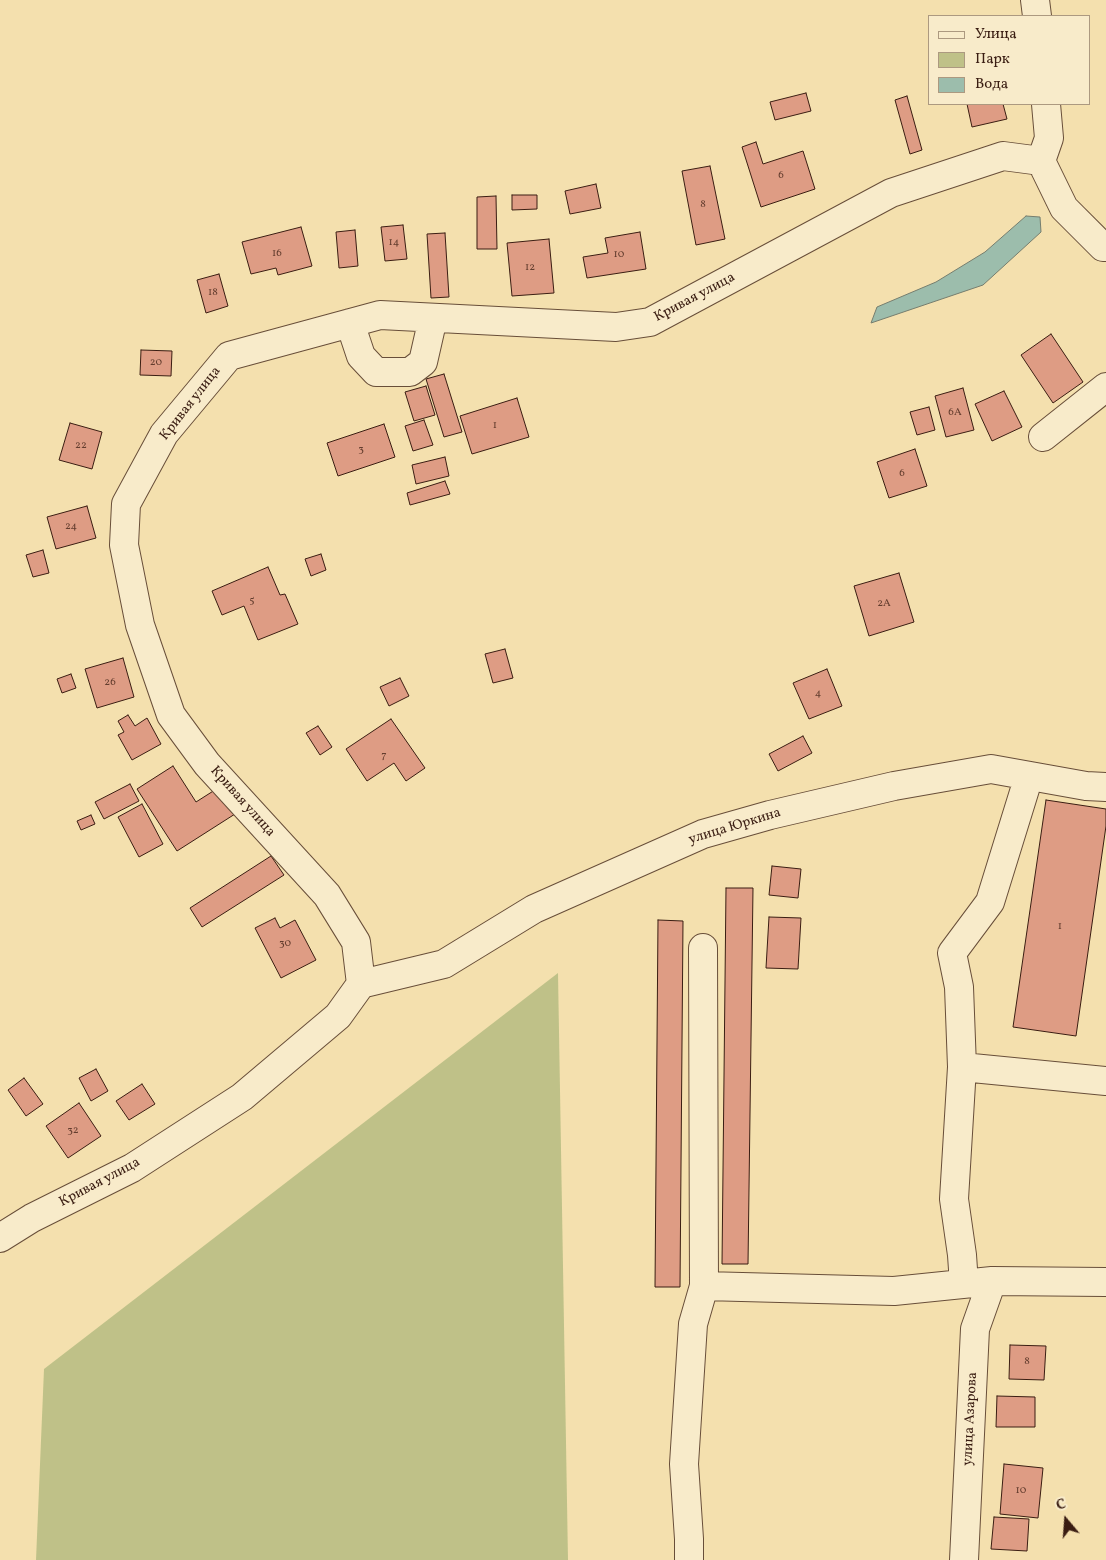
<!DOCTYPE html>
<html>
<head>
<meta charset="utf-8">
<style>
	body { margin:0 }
	#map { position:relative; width:1106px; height:1560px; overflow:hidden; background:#f4e0ae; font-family:Vollkorn,serif }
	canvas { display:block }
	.legend { position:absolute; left:928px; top:15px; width:162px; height:90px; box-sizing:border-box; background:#f8ebca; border:1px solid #ac9980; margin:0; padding:6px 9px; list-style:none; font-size:15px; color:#3a1d12 }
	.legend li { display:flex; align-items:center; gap:10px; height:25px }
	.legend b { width:25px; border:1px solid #ac9980 }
	.north { position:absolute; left:1041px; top:1495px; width:50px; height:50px; -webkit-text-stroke:4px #f8ebca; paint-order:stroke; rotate:342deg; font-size:14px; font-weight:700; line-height:20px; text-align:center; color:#3a1d12 }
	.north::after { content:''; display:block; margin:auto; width:18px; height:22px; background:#3a1d12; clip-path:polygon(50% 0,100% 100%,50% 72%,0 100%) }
</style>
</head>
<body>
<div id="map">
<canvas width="1106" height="1560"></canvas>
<ul class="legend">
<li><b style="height:6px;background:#f8ebca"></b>Улица</li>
<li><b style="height:14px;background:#bfc188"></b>Парк</li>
<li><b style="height:14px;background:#9cbdac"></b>Вода</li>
</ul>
<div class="north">С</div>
</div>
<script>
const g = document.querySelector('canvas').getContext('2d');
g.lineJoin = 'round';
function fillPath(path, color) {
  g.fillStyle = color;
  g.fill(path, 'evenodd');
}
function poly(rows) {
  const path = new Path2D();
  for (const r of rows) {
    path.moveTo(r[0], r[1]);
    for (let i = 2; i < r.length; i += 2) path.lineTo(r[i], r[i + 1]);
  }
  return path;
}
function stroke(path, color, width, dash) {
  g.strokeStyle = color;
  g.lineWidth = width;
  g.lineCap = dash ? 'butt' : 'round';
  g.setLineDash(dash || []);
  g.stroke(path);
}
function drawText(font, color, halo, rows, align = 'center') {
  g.font = font + ' Vollkorn,serif';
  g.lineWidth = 4;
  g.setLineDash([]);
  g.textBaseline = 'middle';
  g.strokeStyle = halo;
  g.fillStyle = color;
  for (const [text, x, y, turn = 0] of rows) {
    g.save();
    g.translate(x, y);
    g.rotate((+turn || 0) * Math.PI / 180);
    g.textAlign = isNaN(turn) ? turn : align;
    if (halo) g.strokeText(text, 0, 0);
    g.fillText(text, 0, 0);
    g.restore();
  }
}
fillPath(poly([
	[558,973,568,1560,36,1560,44,1369]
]), '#bfc188');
const water = poly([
	[1026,216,1040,217,1041,232,983,285,871,323,877,307,936,282,985,252,1026,216]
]);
fillPath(water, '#9cbdac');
stroke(water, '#757d6e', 1);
const building = poly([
	[806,93,811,111,775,120,770,102,806,93],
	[907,96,922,150,910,154,895,100,907,96],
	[967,104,1003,104,1007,119,972,127,967,104],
	[756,142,763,164,803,151,815,189,761,207,742,147,756,142],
	[710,166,725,239,696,245,682,171,710,166],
	[596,184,601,208,570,214,565,191,596,184],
	[512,195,537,195,537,209,512,210,512,195],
	[496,196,497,249,477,249,477,197,496,196],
	[403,225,407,259,385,261,381,227,403,225],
	[301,227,312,266,278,275,276,268,251,274,242,242,301,227],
	[355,230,358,266,339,268,336,232,355,230],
	[640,232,646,269,587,278,583,257,608,253,605,238,640,232],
	[445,233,449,297,431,298,427,234,445,233],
	[549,239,554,293,512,296,507,243,549,239],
	[219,274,228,306,206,313,197,280,219,274],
	[1051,334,1083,382,1053,403,1021,355,1051,334],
	[141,350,172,351,171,376,140,375,141,350],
	[444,374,462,432,444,437,426,379,444,374],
	[426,386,435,415,414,421,405,392,426,386],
	[963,388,974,430,946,437,935,396,963,388],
	[1004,391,1022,427,992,441,975,404,1004,391],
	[517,398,529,437,472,454,460,416,517,398],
	[929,407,935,430,917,435,910,412,929,407],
	[424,420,433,445,413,451,405,426,424,420],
	[70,423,102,432,92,469,59,460,70,423],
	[384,424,395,457,338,476,327,443,384,424],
	[915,449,927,486,889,498,877,462,915,449],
	[445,457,449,476,416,484,412,465,445,457],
	[445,481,450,494,410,505,407,493,445,481],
	[87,506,96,538,56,549,47,517,87,506],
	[43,550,49,573,33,577,26,555,43,550],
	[321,554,326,570,311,576,305,559,321,554],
	[268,567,280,595,285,594,298,624,258,640,244,606,222,615,212,591,268,567],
	[899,573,914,622,869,636,854,586,899,573],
	[505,649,513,678,493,683,485,654,505,649],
	[123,658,134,697,97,708,85,669,123,658],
	[827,669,842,706,809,719,793,683,827,669],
	[71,674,76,688,62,693,57,679,71,674],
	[400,678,409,696,389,706,380,687,400,678],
	[128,715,135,726,147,718,161,744,132,760,118,735,124,732,118,721,128,715],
	[391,719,425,768,406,781,394,763,367,781,346,749,391,719],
	[318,726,332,747,320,755,306,733,318,726],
	[803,736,812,753,778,771,769,754,803,736],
	[173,766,196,802,218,788,235,814,177,851,137,789,173,766],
	[130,784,139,801,104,819,95,802,130,784],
	[1046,800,1106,809,1106,826,1076,1036,1013,1027,1046,800],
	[142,804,163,844,139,857,118,817,142,804],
	[91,815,95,824,81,830,77,821,91,815],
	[271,856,284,875,202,927,190,908,271,856],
	[772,866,801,869,798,898,769,895,772,866],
	[726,888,753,888,748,1264,722,1264,726,888],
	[769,917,801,918,798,969,766,968,769,917],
	[275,918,280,928,295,920,316,960,281,978,255,928,275,918],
	[658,920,683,921,680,1287,655,1287,658,920],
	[96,1069,108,1091,91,1101,79,1078,96,1069],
	[24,1078,43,1104,26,1116,8,1090,24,1078],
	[142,1084,155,1104,129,1120,116,1101,142,1084],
	[79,1103,101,1136,68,1158,46,1126,79,1103],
	[1010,1345,1046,1346,1044,1380,1009,1379,1010,1345],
	[997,1396,1035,1397,1035,1427,996,1427,997,1396],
	[1004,1464,1043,1468,1038,1518,1000,1514,1004,1464],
	[994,1517,1029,1519,1027,1551,991,1549,994,1517]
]);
fillPath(building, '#de9c84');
stroke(building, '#3a1d12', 1);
const minor = poly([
	[1035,0,1037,16],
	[1041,161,1049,138,1046,104],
	[350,323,361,356,376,372,410,372,423,362,433,318],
	[1043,437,1106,387],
	[703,948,704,1286,894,1291,992,1281,1106,1282],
	[361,984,444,964,534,909,703,834,770,815,894,786,991,769,1086,786,1106,787],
	[962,1067,1106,1081],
	[0,1238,32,1218,132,1168,242,1097,338,1016,361,984,356,942,327,895,207,764,171,715,140,625,124,545,126,504,164,434,229,356,380,315,616,327,650,322,891,193,1003,156,1041,161,1064,208,1103,247,1106,247],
	[964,1284,962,1255,954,1199,962,1067,959,987,952,953,990,902,1029,776],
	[689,1560,689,1539,684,1464,693,1324,704,1286],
	[964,1560,975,1329,992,1281]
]);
stroke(minor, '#684e39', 30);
stroke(minor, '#f8ebca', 28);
drawText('11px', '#633d2e', null, [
	["6",781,176],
	["8",703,205],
	["14",394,243],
	["16",277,254],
	["10",619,255],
	["12",530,268],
	["18",213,293],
	["20",156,363],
	["6А",955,413],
	["1",495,426],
	["22",81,446],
	["3",361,450],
	["6",902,474],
	["24",71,527],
	["5",252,601],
	["2А",884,604],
	["26",110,683],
	["4",818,694],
	["7",384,756],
	["1",1060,927],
	["30",285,944],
	["32",73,1131],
	["8",1027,1362],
	["10",1021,1491]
]);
drawText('14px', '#3a1d12', '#f8ebca', [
	["Кривая улица",695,298,-28],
	["Кривая улица",191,404,-52],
	["Кривая улица",242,802,48],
	["улица Юркина",735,827,-17],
	["Кривая улица",100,1183,-28],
	["улица Азарова",971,1419,-87]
]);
</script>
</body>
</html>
